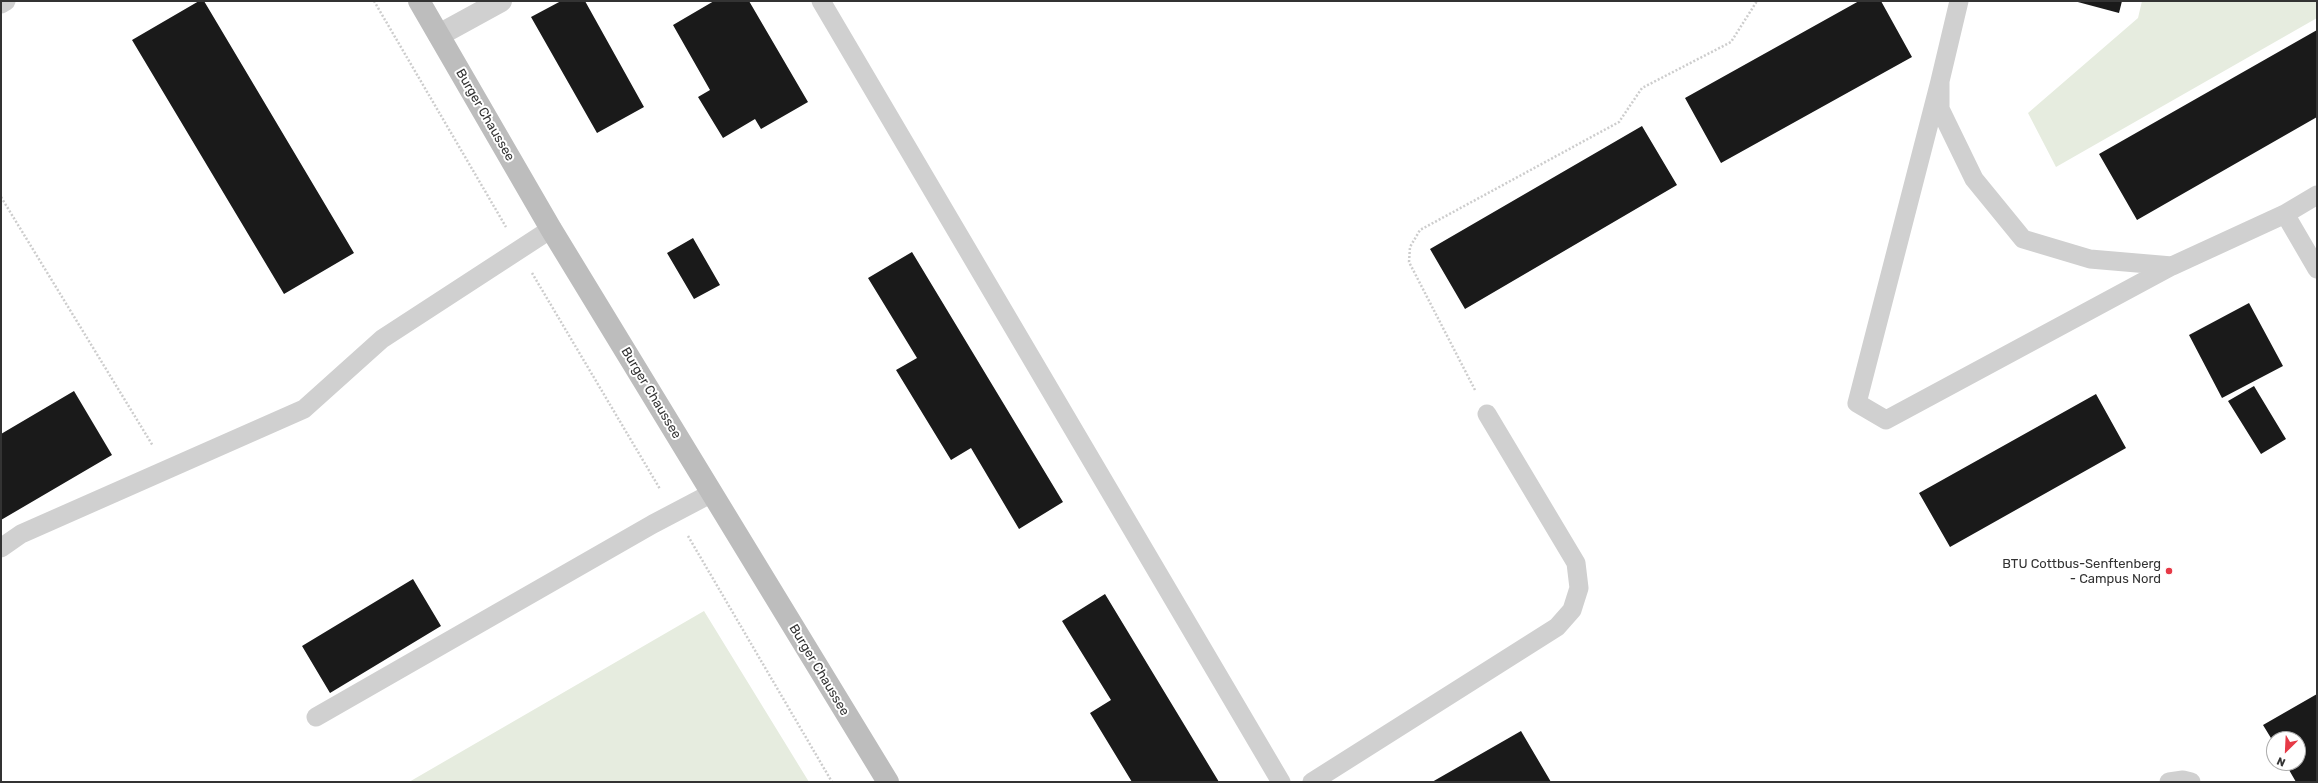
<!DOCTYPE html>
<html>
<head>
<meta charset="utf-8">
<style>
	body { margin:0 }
	#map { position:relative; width:2318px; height:783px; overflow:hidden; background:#fff; font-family:Rubik,sans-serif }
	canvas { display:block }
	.frame { position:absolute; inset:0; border:2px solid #333; pointer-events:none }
	.north { position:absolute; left:2266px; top:731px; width:40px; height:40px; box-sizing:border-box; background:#fff; border:1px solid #adadad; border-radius:50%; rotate:204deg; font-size:11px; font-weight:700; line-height:16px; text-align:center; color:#333 }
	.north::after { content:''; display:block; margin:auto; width:14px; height:18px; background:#e63946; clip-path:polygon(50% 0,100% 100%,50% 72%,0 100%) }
</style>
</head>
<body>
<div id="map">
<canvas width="2318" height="783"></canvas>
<div class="frame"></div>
<div class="north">N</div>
</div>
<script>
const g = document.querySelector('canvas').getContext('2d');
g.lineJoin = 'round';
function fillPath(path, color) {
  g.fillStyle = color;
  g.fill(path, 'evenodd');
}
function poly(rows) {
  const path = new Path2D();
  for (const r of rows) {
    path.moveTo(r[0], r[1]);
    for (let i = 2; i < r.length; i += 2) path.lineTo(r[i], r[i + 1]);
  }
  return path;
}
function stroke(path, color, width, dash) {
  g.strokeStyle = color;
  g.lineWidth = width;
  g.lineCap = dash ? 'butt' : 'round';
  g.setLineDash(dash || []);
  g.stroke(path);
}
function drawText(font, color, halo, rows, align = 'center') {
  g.font = font + ' Rubik,sans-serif';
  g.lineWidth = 4;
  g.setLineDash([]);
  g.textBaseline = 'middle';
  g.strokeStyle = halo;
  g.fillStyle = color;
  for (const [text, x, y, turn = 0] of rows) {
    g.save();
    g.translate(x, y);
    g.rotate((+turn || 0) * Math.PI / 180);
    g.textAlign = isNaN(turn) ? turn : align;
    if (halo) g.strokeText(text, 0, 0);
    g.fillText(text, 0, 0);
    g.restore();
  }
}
fillPath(poly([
	[2142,1,2317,1,2317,18,2056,167,2028,113,2138,18],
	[704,611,809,782,409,782]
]), '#e6ecdf');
fillPath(poly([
	[199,1,204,1,354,253,284,294,132,40],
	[561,1,585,1,644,107,597,133,531,17],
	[714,1,749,1,808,102,761,129,755,119,723,138,698,97,710,90,673,25],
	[1859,1,1881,1,1912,57,1721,163,1685,98],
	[2074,1,2122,1,2119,13],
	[2317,30,2317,117,2137,220,2099,154],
	[1642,126,1677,185,1465,309,1430,249],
	[693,238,720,285,694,299,667,253],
	[912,252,1063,502,1019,529,971,448,951,460,896,370,917,358,868,278],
	[2249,303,2283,366,2222,398,2189,335],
	[2254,386,2286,439,2261,454,2228,401],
	[74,391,112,455,1,520,1,434],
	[2096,394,2126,448,1950,547,1919,493],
	[413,579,441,626,330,693,302,646],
	[1105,594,1219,782,1132,782,1090,713,1111,700,1062,621],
	[2317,694,2317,782,2296,782,2285,763,2298,763,2298,739,2274,739,2274,743,2263,725],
	[1521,731,1551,782,1432,782]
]), '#1a1a1a');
stroke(poly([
	[374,1,506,227],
	[1,197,153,446],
	[532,273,660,489],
	[1475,390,1409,262,1410,247,1420,230,1619,122,1642,88,1731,42,1757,1],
	[688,536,832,782]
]), '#cdcdcd', 2.5, [2, 2]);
stroke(poly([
	[821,1,1281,782],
	[1959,1,1940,81,1940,109,1974,179,2023,239,2090,259,2172,266,2285,214,2317,269],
	[1,4,6,1],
	[1940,81,1857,403,1886,420,2172,266],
	[2285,214,2317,195],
	[1,548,21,534,304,409,382,339,551,229],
	[316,717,653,524,712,493],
	[1312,782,1557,627,1572,610,1579,588,1576,563,1487,414],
	[2169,782,2183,780,2191,782]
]), '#d0d0d0', 19);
stroke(poly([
	[439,35,501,1]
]), '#d0d0d0', 22);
stroke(poly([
	[419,1,551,229,888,782]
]), '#bdbdbd', 22);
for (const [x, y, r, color] of [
	[2169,571,4,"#e63946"]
]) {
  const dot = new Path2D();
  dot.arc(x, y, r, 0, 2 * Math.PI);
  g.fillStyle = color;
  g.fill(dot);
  stroke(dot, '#fff', 1.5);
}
drawText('13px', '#333', '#fff', [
	["Burger Chaussee",485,115,60],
	["Burger Chaussee",651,393,59],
	["Burger Chaussee",819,670,59]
]);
drawText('13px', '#333', '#fff', [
	["BTU Cottbus-Senftenberg",2161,564],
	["- Campus Nord",2161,579]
], 'right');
</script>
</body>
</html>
